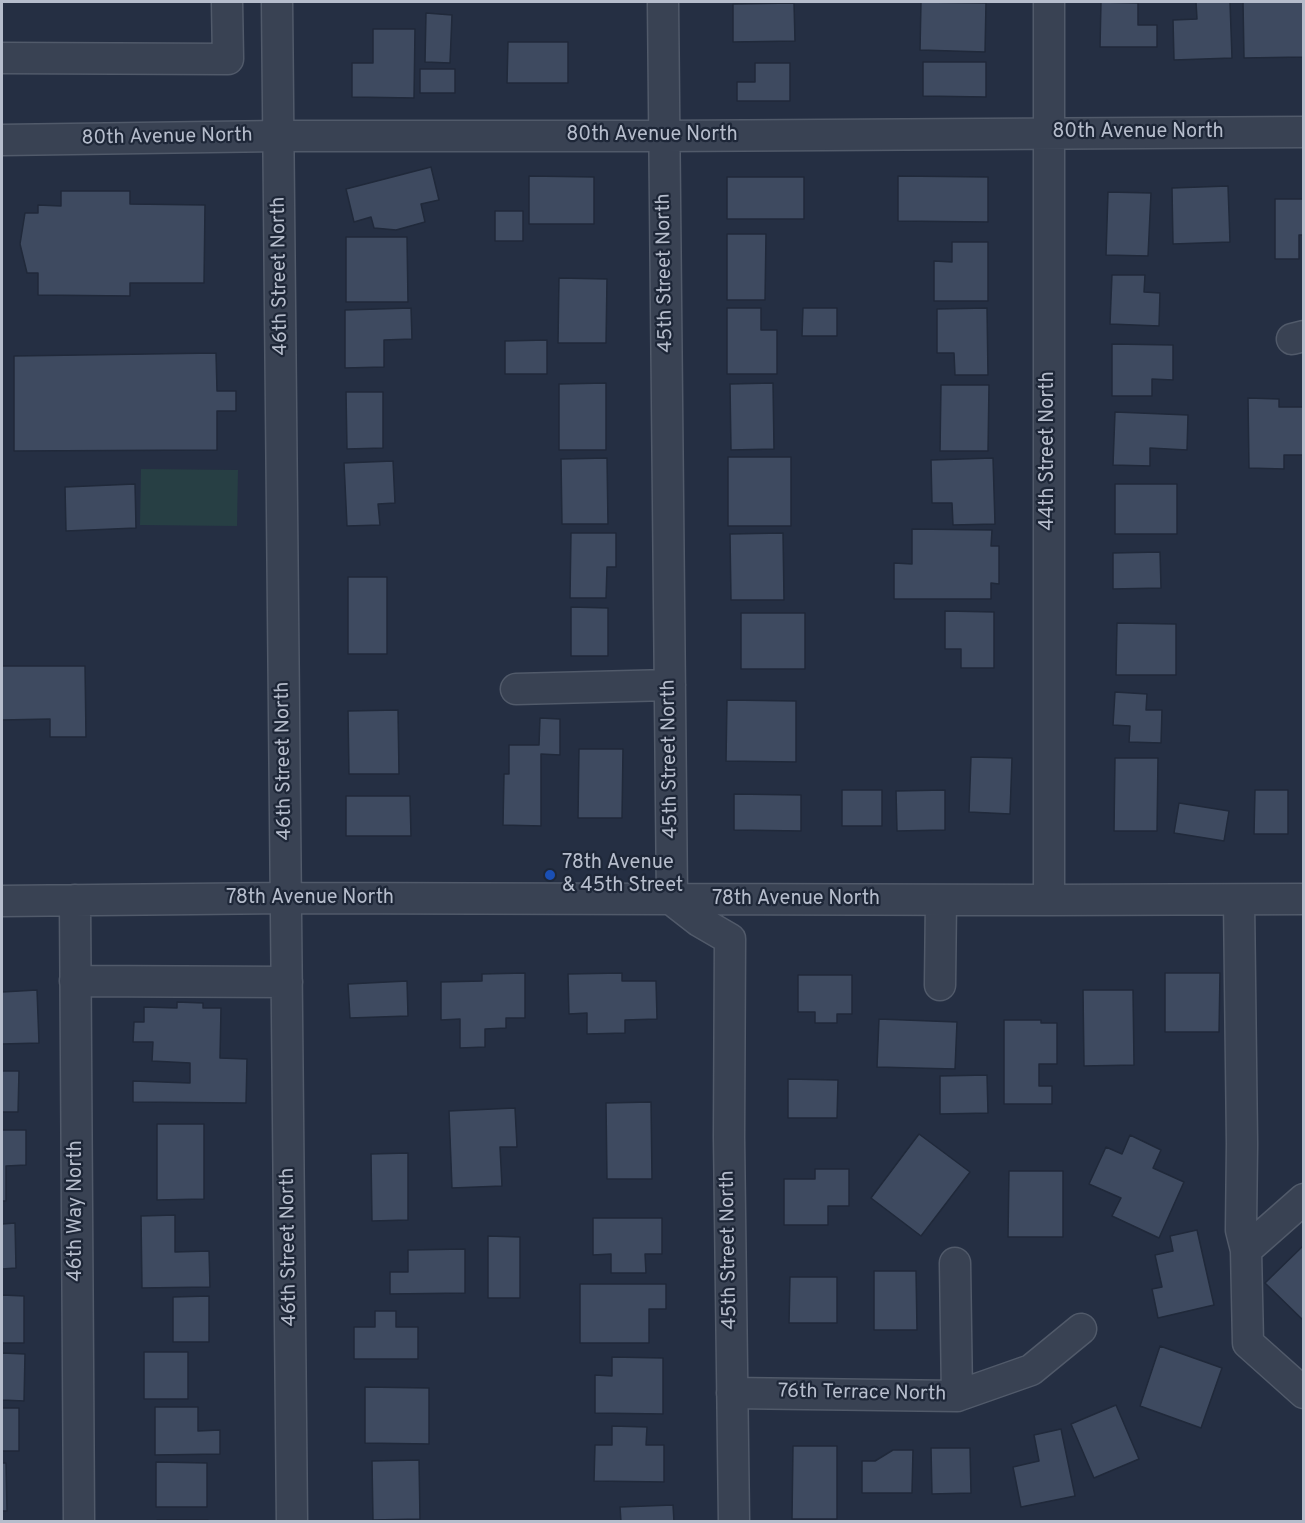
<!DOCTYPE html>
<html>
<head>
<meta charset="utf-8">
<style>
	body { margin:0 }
	#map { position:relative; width:1305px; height:1523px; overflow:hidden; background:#252f43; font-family:Overpass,sans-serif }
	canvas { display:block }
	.frame { position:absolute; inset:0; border:3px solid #b6bdcc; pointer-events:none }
</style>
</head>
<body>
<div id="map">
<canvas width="1305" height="1523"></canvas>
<div class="frame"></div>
</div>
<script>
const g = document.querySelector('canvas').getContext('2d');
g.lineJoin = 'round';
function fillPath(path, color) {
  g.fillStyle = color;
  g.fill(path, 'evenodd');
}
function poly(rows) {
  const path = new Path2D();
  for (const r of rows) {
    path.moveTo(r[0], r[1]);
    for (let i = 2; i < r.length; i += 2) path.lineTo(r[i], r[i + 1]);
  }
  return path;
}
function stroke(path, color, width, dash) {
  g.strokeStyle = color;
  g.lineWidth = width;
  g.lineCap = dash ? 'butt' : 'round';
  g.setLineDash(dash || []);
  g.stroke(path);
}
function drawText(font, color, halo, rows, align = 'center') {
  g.font = font + ' Overpass,sans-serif';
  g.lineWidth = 4.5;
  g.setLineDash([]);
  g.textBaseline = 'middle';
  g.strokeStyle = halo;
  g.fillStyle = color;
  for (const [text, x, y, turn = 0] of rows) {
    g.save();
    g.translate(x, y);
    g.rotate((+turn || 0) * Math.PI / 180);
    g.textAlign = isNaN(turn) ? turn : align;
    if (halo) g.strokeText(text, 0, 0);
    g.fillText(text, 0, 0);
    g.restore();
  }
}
fillPath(poly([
	[141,469,238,470,237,526,140,525]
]), '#273f44');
const building = poly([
	[921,2,986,3,985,52,920,50,921,2],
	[1101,2,1138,3,1138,25,1157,25,1157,47,1100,47,1101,2],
	[1196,2,1230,2,1232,58,1174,60,1173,20,1197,19,1196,2],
	[1243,2,1304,2,1304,57,1244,58,1243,2],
	[794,3,795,41,733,42,733,4,794,3],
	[426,13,452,15,450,63,425,62,426,13],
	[373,29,415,29,414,98,352,97,352,63,373,63,373,29],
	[508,42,568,42,568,83,507,83,508,42],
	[923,62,986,62,986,97,923,96,923,62],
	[755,63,790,63,790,101,737,101,737,82,755,82,755,63],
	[420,69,455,69,455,93,420,93,420,69],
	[431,167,439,200,421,204,425,222,396,230,374,228,371,217,354,222,346,189,431,167],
	[529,176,594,177,594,224,529,224,529,176],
	[898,176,988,177,988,222,898,221,898,176],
	[727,177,804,177,804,219,727,219,727,177],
	[1228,186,1230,242,1173,244,1172,188,1228,186],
	[61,191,130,191,130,204,205,205,204,283,130,283,130,296,38,295,38,273,27,273,20,244,25,213,38,213,38,205,61,206,61,191],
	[1108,192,1151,193,1148,256,1106,255,1108,192],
	[1275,199,1304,199,1304,235,1299,235,1299,259,1275,259,1275,199],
	[495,211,523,211,523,241,495,241,495,211],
	[727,234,766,234,765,300,727,300,727,234],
	[346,237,407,237,408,302,346,302,346,237],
	[952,242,988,242,988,301,934,301,934,261,952,262,952,242],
	[1112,275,1145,275,1144,292,1160,293,1159,326,1110,324,1112,275],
	[559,278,607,279,606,343,558,343,559,278],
	[411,308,412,339,384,340,384,367,345,368,345,310,411,308],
	[727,308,761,308,761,330,777,330,777,374,727,374,727,308],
	[803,308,837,308,837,336,802,336,803,308],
	[987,308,988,375,955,375,954,353,937,353,937,309,987,308],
	[547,340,547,374,505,374,505,341,547,340],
	[1112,344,1173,345,1173,380,1152,379,1152,396,1112,396,1112,344],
	[216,353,217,391,236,391,236,411,217,411,217,450,14,451,14,356,216,353],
	[606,383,606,450,559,450,559,384,606,383],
	[773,383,774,449,731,450,730,384,773,383],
	[941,385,989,385,988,451,940,451,941,385],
	[346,392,383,392,383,448,347,449,346,392],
	[1248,398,1279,399,1279,407,1304,407,1304,455,1284,455,1284,469,1249,468,1248,398],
	[1115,412,1188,415,1187,450,1150,448,1150,466,1113,465,1115,412],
	[728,457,791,457,791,526,728,526,728,457],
	[607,458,608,524,562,524,561,459,607,458],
	[993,458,995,524,953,525,952,503,932,503,931,460,993,458],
	[393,461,395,503,378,504,380,525,347,526,344,463,393,461],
	[135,484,136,528,66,531,65,487,135,484],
	[1115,484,1177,484,1177,534,1115,534,1115,484],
	[912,529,992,530,991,546,999,546,999,584,991,583,991,599,894,599,894,563,912,564,912,529],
	[571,533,616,533,616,567,607,567,606,598,570,598,571,533],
	[783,533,784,600,731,600,730,534,783,533],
	[1160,552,1161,588,1113,589,1113,553,1160,552],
	[348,577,387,577,387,654,348,654,348,577],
	[571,607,608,608,608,656,571,656,571,607],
	[945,611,994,612,994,668,961,668,961,649,945,649,945,611],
	[741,613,805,613,805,669,741,669,741,613],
	[1117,623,1176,624,1176,675,1116,675,1117,623],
	[2,666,85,666,86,737,50,737,50,719,2,720,2,666],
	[1115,692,1147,694,1146,710,1162,710,1161,743,1129,742,1130,726,1113,725,1115,692],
	[727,700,796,701,796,762,726,761,727,700],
	[398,710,399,774,349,774,348,711,398,710],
	[540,718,560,719,560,755,541,754,541,826,503,825,504,774,509,774,509,745,539,745,540,718],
	[579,749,623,749,622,818,578,818,579,749],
	[971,757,1012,758,1010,814,969,812,971,757],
	[1115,758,1158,758,1157,831,1114,831,1115,758],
	[842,790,882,790,882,826,842,826,842,790],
	[945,790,945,830,897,831,896,791,945,790],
	[1255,790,1288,790,1288,834,1254,834,1255,790],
	[734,794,801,795,801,831,734,830,734,794],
	[346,796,410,796,411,836,346,836,346,796],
	[1179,803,1229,811,1224,841,1174,833,1179,803],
	[525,973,525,1018,506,1018,506,1028,485,1029,485,1047,460,1048,460,1019,441,1020,441,982,482,981,482,974,525,973],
	[622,973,622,981,656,981,657,1019,625,1020,625,1033,587,1034,587,1013,569,1014,568,974,622,973],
	[1165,973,1220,973,1219,1032,1165,1032,1165,973],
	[798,975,852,975,852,1014,837,1014,837,1023,815,1023,815,1012,798,1012,798,975],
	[407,981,408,1016,350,1018,348,984,407,981],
	[37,990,39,1043,2,1044,2,992,37,990],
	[1083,990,1133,990,1134,1065,1084,1066,1083,990],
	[177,1002,203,1003,203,1008,221,1008,220,1058,247,1059,246,1103,133,1102,133,1081,190,1083,190,1063,152,1061,153,1042,133,1042,134,1022,144,1022,144,1007,177,1008,177,1002],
	[879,1019,957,1022,955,1069,877,1067,879,1019],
	[1004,1020,1041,1020,1041,1023,1057,1023,1057,1064,1039,1064,1039,1086,1052,1086,1052,1104,1004,1104,1004,1020],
	[2,1071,19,1071,18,1112,2,1112,2,1071],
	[987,1075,988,1113,940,1114,940,1076,987,1075],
	[788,1079,838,1080,837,1118,788,1118,788,1079],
	[651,1102,652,1179,607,1179,606,1103,651,1102],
	[515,1108,517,1147,500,1147,502,1186,452,1188,449,1111,515,1108],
	[157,1124,204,1124,204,1199,157,1200,157,1124],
	[2,1130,26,1130,26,1165,6,1166,6,1201,2,1201,2,1130],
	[919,1134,970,1172,921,1236,871,1198,919,1134],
	[1130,1135,1161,1150,1153,1168,1184,1182,1159,1238,1112,1216,1121,1198,1089,1184,1106,1147,1122,1154,1130,1135],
	[408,1153,408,1220,372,1221,371,1154,408,1153],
	[815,1169,849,1169,849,1206,828,1206,828,1225,784,1225,784,1179,815,1179,815,1169],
	[1009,1171,1063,1171,1063,1237,1008,1237,1009,1171],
	[175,1215,175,1252,209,1251,210,1287,142,1288,141,1216,175,1215],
	[593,1218,662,1218,662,1254,645,1254,646,1273,611,1273,611,1254,593,1255,593,1218],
	[15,1223,16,1268,2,1269,2,1224,15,1223],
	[1197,1230,1214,1305,1158,1318,1152,1289,1162,1287,1155,1255,1173,1251,1170,1236,1197,1230],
	[488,1236,520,1237,520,1298,488,1298,488,1236],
	[1304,1245,1304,1321,1265,1283,1304,1245],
	[465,1249,465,1293,390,1294,390,1272,408,1272,408,1250,465,1249],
	[874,1271,916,1271,917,1330,874,1330,874,1271],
	[790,1277,837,1277,837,1323,789,1323,790,1277],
	[580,1284,666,1284,666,1309,649,1309,649,1343,580,1343,580,1284],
	[2,1295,24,1296,24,1343,2,1343,2,1295],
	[209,1296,209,1342,173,1342,173,1297,209,1296],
	[375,1311,396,1311,396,1327,418,1327,418,1359,354,1359,354,1327,375,1327,375,1311],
	[1160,1346,1222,1368,1201,1428,1140,1406,1160,1346],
	[144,1352,188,1352,188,1399,144,1399,144,1352],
	[2,1353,25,1354,24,1401,2,1400,2,1353],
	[612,1357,663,1358,663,1414,595,1413,595,1375,612,1376,612,1357],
	[365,1387,429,1388,429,1444,365,1443,365,1387],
	[1116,1405,1139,1459,1094,1478,1071,1424,1116,1405],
	[155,1407,198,1407,198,1431,220,1430,220,1454,155,1455,155,1407],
	[2,1408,19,1408,19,1451,2,1451,2,1408],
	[612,1426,647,1427,646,1445,664,1445,664,1482,594,1481,595,1445,612,1445,612,1426],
	[1061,1429,1075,1496,1021,1507,1013,1467,1039,1461,1034,1435,1061,1429],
	[793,1446,837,1446,837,1519,792,1519,793,1446],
	[931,1448,970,1448,971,1493,932,1494,931,1448],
	[893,1450,913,1450,912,1493,862,1493,862,1461,875,1461,893,1450],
	[419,1460,420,1519,373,1520,372,1461,419,1460],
	[156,1462,207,1463,207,1507,156,1507,156,1462],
	[2,1463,6,1463,7,1511,2,1511,2,1463],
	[673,1505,674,1522,621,1522,620,1507,673,1505],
	[157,1520,208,1520,208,1522,157,1522,157,1520]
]);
fillPath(building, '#3e4a60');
stroke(building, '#20293a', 1.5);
const minor = poly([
	[277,2,292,1522],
	[663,2,672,900,699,921,730,939,729,1137,734,1522],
	[2,58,228,59,227,2],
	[2,140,279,136,665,136,1304,132],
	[1292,339,1304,336],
	[516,689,670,685],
	[75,900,79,1522],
	[1049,900,1049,2],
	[1239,900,1242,1144,1241,1230,1246,1250],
	[2,901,287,898,1049,900,1304,899],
	[75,981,287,982],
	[940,985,941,900],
	[1304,1199,1246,1250,1248,1343,1304,1393],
	[955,1263,957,1396],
	[732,1393,957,1396,1031,1370,1081,1329]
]);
stroke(minor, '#515a6a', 33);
stroke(minor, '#394253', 30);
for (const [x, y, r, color] of [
	[550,875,6,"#1a4fb4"]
]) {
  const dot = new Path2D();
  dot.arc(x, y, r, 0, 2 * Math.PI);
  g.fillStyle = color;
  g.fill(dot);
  stroke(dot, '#1e2738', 2);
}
drawText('20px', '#b6bdcc', '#1e2738', [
	["80th Avenue North",1138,133],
	["80th Avenue North",652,136],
	["80th Avenue North",167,138,-1],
	["45th Street North",666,273,-91],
	["46th Street North",281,276,-91],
	["44th Street North",1049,451,-90],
	["45th Street North",671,759,-91],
	["46th Street North",285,761,-91],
	["78th Avenue North",310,899],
	["78th Avenue North",796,900],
	["46th Way North",77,1211,-90],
	["46th Street North",290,1247,-91],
	["45th Street North",730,1250,-91],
	["76th Terrace North",862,1394,1]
]);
drawText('20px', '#b6bdcc', '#1e2738', [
	["78th Avenue",562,864],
	["& 45th Street",562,887]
], 'left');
</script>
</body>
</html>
